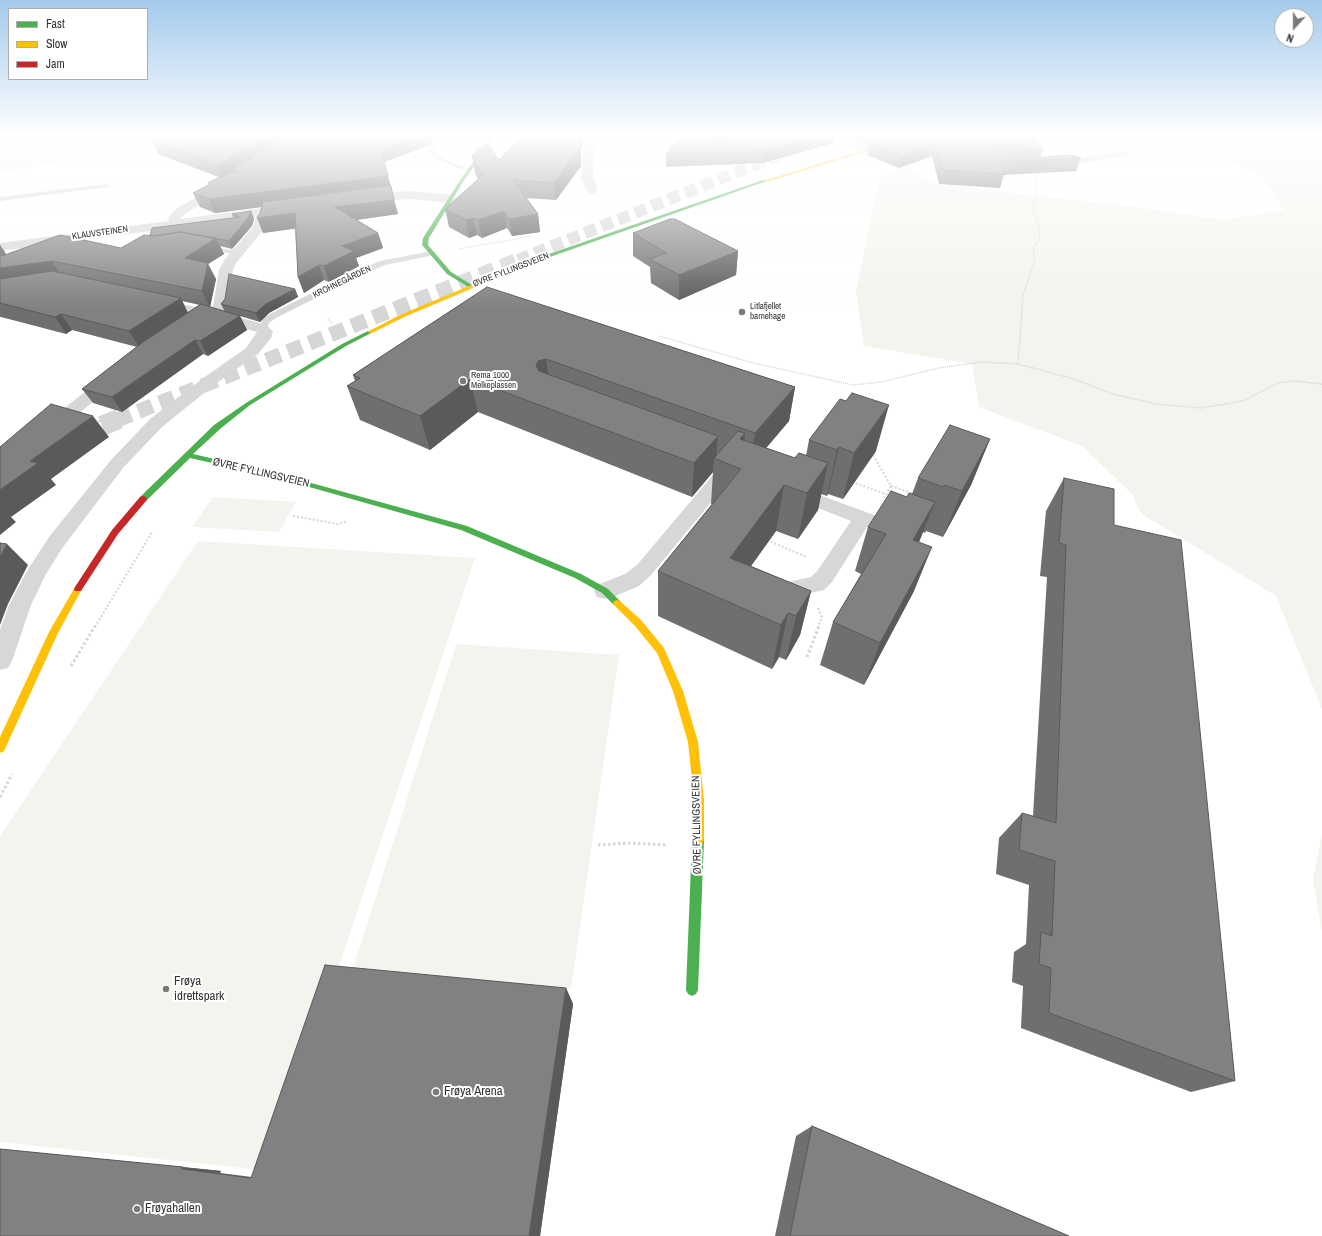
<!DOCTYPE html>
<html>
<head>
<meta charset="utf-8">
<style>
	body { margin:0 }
	#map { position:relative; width:1322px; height:1236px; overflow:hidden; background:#fff; font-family:"Archivo Narrow",sans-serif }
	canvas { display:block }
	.legend { position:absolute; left:8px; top:8px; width:140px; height:72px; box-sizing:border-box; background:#fff; border:1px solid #adadad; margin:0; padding:5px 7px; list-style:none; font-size:12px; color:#333 }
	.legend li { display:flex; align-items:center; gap:8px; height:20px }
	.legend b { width:20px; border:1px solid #adadad }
	.north { position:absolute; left:1274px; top:8px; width:40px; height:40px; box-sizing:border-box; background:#fff; border:1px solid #adadad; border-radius:50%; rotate:201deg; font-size:11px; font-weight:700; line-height:16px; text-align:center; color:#333 }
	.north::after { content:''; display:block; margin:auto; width:14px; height:18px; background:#7a7a7a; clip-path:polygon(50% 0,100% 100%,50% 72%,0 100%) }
</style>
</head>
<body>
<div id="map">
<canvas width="1322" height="1236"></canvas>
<ul class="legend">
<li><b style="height:5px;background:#4caf50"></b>Fast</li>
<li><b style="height:5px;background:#ffc107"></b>Slow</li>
<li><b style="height:5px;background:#c62828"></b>Jam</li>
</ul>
<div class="north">N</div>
</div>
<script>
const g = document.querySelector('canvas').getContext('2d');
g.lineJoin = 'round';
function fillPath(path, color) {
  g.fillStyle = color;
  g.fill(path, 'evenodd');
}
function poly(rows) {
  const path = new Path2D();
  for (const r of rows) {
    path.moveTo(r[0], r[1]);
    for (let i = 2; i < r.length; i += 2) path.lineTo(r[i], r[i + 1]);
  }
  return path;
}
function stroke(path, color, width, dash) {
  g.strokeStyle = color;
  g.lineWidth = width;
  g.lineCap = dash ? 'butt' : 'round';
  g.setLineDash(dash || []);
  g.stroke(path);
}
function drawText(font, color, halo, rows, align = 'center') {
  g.font = font + ' "Archivo Narrow",sans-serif';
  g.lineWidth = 4;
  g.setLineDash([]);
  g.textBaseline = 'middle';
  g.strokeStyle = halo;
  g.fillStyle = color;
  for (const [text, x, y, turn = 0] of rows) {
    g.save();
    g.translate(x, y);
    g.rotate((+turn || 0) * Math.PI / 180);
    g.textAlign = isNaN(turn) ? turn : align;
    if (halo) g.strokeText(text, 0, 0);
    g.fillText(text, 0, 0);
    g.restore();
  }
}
fillPath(poly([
	[0,135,241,135,209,147,154,145,0,173],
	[1151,135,1322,135,1322,709,1276,596,1142,514,1135,502,1134,496,1082,446,979,407,972,364,864,346,856,291,879,179,905,167,935,183,1011,193,1136,207,1224,220,1284,210,1264,180,1214,151],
	[213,497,296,502,279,532,192,527],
	[198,541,475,558,271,1171,0,1142,0,836],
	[456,644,619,655,571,989,353,969],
	[1322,834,1322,932,1313,880]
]), '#f1f5ed');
stroke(poly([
	[518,260,829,135]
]), '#d6d6d6', 12, [12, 6]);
stroke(poly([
	[117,420,520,259]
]), '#d6d6d6', 15, [15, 8]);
stroke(poly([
	[74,437,119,419]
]), '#d6d6d6', 20, [20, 10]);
stroke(poly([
	[459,249,533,236],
	[328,319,333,325],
	[659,336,753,363,853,385,881,382,939,368,982,362,1018,364,1074,379,1113,394,1156,404,1201,408,1243,401,1278,383,1294,381,1322,384],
	[1018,364,1023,295,1035,259,1033,249,1040,239,1038,222,1032,209,1037,194,1035,178]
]), '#d6d6d6', 1.5, [1, 1]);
stroke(poly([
	[98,421,118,426],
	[873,455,891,486,883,500],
	[792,460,799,453,809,456],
	[852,482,886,494],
	[891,486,914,494],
	[293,516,338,524,348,521],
	[767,540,806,557],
	[818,608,822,617,818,627],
	[95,627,152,532]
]), '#d6d6d6', 2, [2, 2]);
stroke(poly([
	[807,657,819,626],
	[71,666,95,626],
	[0,797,12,774],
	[598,845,630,843,668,845]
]), '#d6d6d6', 3, [2.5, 2.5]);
fillPath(poly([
	[438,135,444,135,435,148,436,152,443,158,464,167,464,169,460,169,439,160,431,154,429,148,438,135],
	[106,184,109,186,108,187,0,201,0,197,106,184],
	[203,245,237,251,241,253,237,255,206,249,203,249,203,245],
	[431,251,435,253,434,255,385,265,360,276,276,318,270,322,265,330,259,330,258,328,264,318,270,314,354,272,380,261,431,251]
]), '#d7d7d7');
fillPath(poly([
	[585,135,595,135,593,176,598,190,592,194,586,190,581,176,585,135],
	[820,135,835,135,871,146,872,148,867,151,821,137,820,135],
	[1123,151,1128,154,1127,156,1052,168,1046,165,1052,162,1123,151],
	[222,183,226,184,228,186,226,188,185,214,180,219,262,208,267,209,269,212,265,228,236,263,233,270,227,307,223,313,267,325,273,332,271,338,258,354,214,385,162,427,123,468,63,547,46,574,31,605,12,661,8,668,0,670,0,630,9,605,27,571,49,537,111,460,150,419,202,379,246,348,257,332,212,319,152,306,150,303,152,300,157,299,210,310,213,307,219,270,225,259,253,227,256,217,0,251,0,243,169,221,168,218,177,208,222,183],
	[412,191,452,195,458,199,452,203,412,199,363,202,357,198,363,194,412,191],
	[111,374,117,376,119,379,117,382,55,433,49,434,43,433,40,429,43,425,105,376,111,374],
	[729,462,736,464,738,468,736,472,651,575,639,586,613,597,605,599,597,597,594,591,597,585,625,574,637,565,722,464,729,462],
	[792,485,907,527,910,532,907,537,900,539,867,527,832,582,824,590,772,601,764,599,761,593,764,587,811,577,818,570,851,521,785,495,783,491,785,487,792,485]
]), '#d7d7d7');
fillPath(poly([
	[492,135,496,135,463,182,429,238,428,245,451,272,472,285,472,287,470,288,447,274,422,245,423,238,459,182,492,135],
	[763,180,767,181,547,258,497,278,492,277,543,256,763,180],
	[368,331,373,332,346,346,250,405,220,429,193,454,275,473,467,526,581,574,608,589,620,601,621,603,620,605,614,605,602,593,575,578,461,530,274,477,190,458,146,501,140,501,139,499,140,497,214,425,246,403,342,344,368,331],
	[698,835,702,836,704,840,698,990,696,994,692,996,688,994,686,990,692,840,694,836,698,835]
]), '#4caf50');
fillPath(poly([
	[913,135,919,135,767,182,763,181,913,135],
	[495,275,498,277,497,278,404,317,372,333,367,332,400,315,495,275],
	[78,586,82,589,58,633,4,751,0,753,0,737,49,632,75,587,78,586],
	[617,600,620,601,641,620,664,648,683,691,698,742,704,800,704,840,702,844,698,845,694,844,692,840,694,800,688,742,673,691,657,653,635,626,614,605,613,603,614,601,617,600]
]), '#ffc107');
fillPath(poly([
	[143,496,146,497,147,499,146,501,118,534,81,591,75,591,74,589,75,587,112,530,140,497,143,496]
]), '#c62828');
fillPath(poly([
	[684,135,835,135,834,143,762,163,666,167,666,154],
	[839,135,1027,135,1028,137,1043,149,1040,158,1081,158,1076,171,1004,175,1000,188,939,184,932,156,899,168,867,155,869,144],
	[435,137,430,145,384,162,398,214,357,220,378,233,383,248,356,258,359,266,329,282,324,280,304,293,298,277,295,228,263,233,260,213,262,207,215,213,200,207,193,193,209,185,208,183,221,178,158,154,152,140],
	[582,147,581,148,581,166,556,200,526,198,538,214,540,232,512,236,507,228,482,238,477,235,469,238,449,227,445,209,478,179,475,173,472,156,499,160],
	[251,211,254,219,252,226,232,249,220,246,224,254,208,264,216,279,210,307,225,312,221,304,295,289,298,297,269,313,260,322,240,316,247,330,208,356,203,354,122,412,93,403,82,389,137,347,72,330,66,334,1,317,0,317,0,245,6,255,121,248,150,235,233,218,232,214],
	[182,301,200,305,188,313],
	[633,233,738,251,736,275,679,300,651,283,650,267,633,256],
	[487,287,795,387,789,421,766,448,795,458,806,456,809,440,876,451,843,499,828,494,827,496,821,494,818,510,798,539,776,531,751,566,811,591,800,635,786,660,779,657,772,669,658,616,658,571,712,504,711,504,713,472,692,497,478,412,430,450,360,420,347,386,355,381,353,375],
	[990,439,971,485,943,537,926,531,925,533,923,532,919,542,914,591,864,685,820,665,833,622,861,574,855,571,868,527,907,497,912,494,918,478],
	[1064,478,1114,525,1235,1081,1191,1092,1021,1028,1023,986,1012,982,1014,952,1026,944,1029,885,996,874,999,838,1022,813,1033,816,1047,577,1040,576,1046,511],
	[566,988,573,1004,540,1236,0,1236,0,1149,221,1171,220,1173,252,1177],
	[812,1126,1069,1236,775,1236,796,1136]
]), '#6f6f6f');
fillPath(poly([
	[271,135,298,135,231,170,232,174,223,179,218,165],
	[418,135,434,135,435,137,430,145,384,162,381,149],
	[576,135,584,135,582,147,581,148,581,166,556,200,554,183,567,141],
	[596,135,600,135,596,138],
	[716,135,752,135,712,149,711,153,711,140,713,136],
	[819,135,835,135,834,143,762,163,763,151],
	[872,135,903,135,871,142],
	[936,144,932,156,899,168,902,155],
	[388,176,392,190,215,213,209,199],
	[394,200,398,214,340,222,335,207],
	[251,211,254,219,252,226,232,249,229,241],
	[504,211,507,228,482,238,478,220],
	[295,213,300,228,263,233,257,218],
	[538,214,540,232,512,236,509,219],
	[473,218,477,235,469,238,466,220],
	[378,233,383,248,356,258,359,266,329,282,324,266,342,246],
	[216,238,224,254,208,264,216,279,210,307,185,258],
	[0,245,5,252,11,267,52,261,62,277,0,286,0,268,2,256,0,250],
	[738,251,736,275,679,300,679,275],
	[319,265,324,280,304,293,298,277],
	[295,289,298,297,269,313,260,322,256,313,266,304],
	[181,298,189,315,139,347,129,331],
	[61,314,72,330,66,334,55,317],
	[240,316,247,330,208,356,200,341],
	[195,340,203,354,122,412,112,397],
	[546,359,551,393,536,366,538,361],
	[470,379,478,412,430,450,420,416],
	[795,387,789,421,750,467,755,433],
	[889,405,876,451,843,499,854,453],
	[93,416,109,437,51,479,56,485,11,517,16,522,0,535,0,490,30,461],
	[745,433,740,479,740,439],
	[718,436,716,459,714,458,713,472,692,497,694,463],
	[990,439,971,485,943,537,962,491],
	[839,447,828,494,827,496,837,450],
	[828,463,818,510,798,539,807,493],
	[784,485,776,531,726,601,730,558],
	[944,485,926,531,925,533,943,487],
	[935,502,917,547,913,540],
	[7,544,28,565,8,604,0,625,0,557],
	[932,547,914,591,864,685,880,643],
	[811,591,800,635,786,660,796,616],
	[788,613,779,657,772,669,781,625],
	[566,988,573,1004,540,1236,529,1236],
	[183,1167,221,1171,220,1173,182,1169]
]), '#5a5a5a');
const building = poly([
	[164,135,271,135,218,165,152,140,164,135],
	[290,135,418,135,381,149,388,176,209,199,193,193,210,184,208,183,213,180,238,171,231,170,290,135],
	[523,135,576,135,567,141,580,141,579,149,554,183,513,180,538,214,509,219,504,211,478,220,473,218,466,220,445,209,483,175,472,156,478,149,487,143,499,160,523,135],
	[684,135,716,135,713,136,711,140,714,143,722,143,745,135,819,135,763,151,666,154,684,135],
	[894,135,966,135,976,139,998,151,1031,158,1072,155,1081,158,1001,162,1005,174,943,170,936,144,902,155,870,142,894,135],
	[990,135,1027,135,1028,137,1034,139,1043,149,1032,150,1006,144,990,135],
	[386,186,391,186,394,200,335,207,378,233,342,246,354,251,324,266,319,265,298,277,295,213,257,218,260,213,263,202,386,186],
	[251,211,248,218,229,241,180,232,154,236,150,235,152,228,240,217,232,214,251,211],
	[670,219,675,219,738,251,679,275,650,259,666,253,633,233,670,219],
	[180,232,216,238,185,258,208,263,202,291,52,261,0,268,0,250,2,256,60,235,121,248,144,235,154,236,180,232],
	[52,271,181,298,129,331,61,314,55,317,0,303,0,279,52,271],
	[229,274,295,289,266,304,256,313,221,304,225,299,229,274],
	[487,287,795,387,755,433,546,359,538,361,536,366,539,371,718,436,694,463,470,379,420,416,347,386,360,378,353,375,487,287],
	[201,304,240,316,200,341,195,340,112,397,82,389,143,342,201,304],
	[852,393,889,405,854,453,839,447,837,450,809,440,840,399,846,401,852,393],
	[51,404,93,416,30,461,38,463,0,490,0,447,51,404],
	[950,425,990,439,962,491,944,485,943,487,918,478,950,425],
	[738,431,745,433,740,439,795,458,799,453,828,463,807,493,784,485,730,558,811,591,796,616,788,613,781,625,658,571,741,469,714,458,738,431],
	[1064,478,1114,489,1114,525,1181,540,1235,1081,1049,1013,1051,968,1039,964,1041,932,1052,936,1055,861,1019,850,1022,813,1056,823,1066,545,1059,543,1064,478],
	[891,491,907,497,909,493,935,502,913,540,932,547,880,643,833,622,886,534,868,527,891,491],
	[0,543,7,544,0,557,0,543],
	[325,965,566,988,529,1236,0,1236,0,1149,183,1167,182,1169,251,1178,325,965],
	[812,1126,1069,1236,790,1236,812,1126]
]);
fillPath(building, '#818181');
stroke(building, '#5a5a5a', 1);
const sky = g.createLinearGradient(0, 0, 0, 308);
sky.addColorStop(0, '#a3caec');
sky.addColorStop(0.44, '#fff');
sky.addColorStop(1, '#ffffff00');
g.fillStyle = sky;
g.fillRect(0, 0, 1322, 308);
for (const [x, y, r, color] of [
	[742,312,4,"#7a7a7a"],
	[463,381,4,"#7a7a7a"],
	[166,989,4,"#7a7a7a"],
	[436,1092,4,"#7a7a7a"],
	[137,1209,4,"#7a7a7a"]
]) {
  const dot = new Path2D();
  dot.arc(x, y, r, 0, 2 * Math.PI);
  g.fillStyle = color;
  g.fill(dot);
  stroke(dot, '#fff', 1.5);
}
drawText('9px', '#333', '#fff', [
	["KLAUVSTEINEN",100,233,-8],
	["ØVRE FYLLINGSVEIEN",511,270,-21],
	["KROHNEGÅRDEN",342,282,-26]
]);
drawText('9px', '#333', '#fff', [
	["Litlafjellet",750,307],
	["barnehage",750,317],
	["Rema 1000",471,376],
	["Melkeplassen",471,386]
], 'left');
drawText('11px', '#333', '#fff', [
	["ØVRE FYLLINGSVEIEN",261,473,13],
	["ØVRE FYLLINGSVEIEN",697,825,-91]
]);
drawText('13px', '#333', '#fff', [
	["Frøya",174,982],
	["idrettspark",174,997],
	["Frøya Arena",444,1092],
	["Frøyahallen",145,1209]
], 'left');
</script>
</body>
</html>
